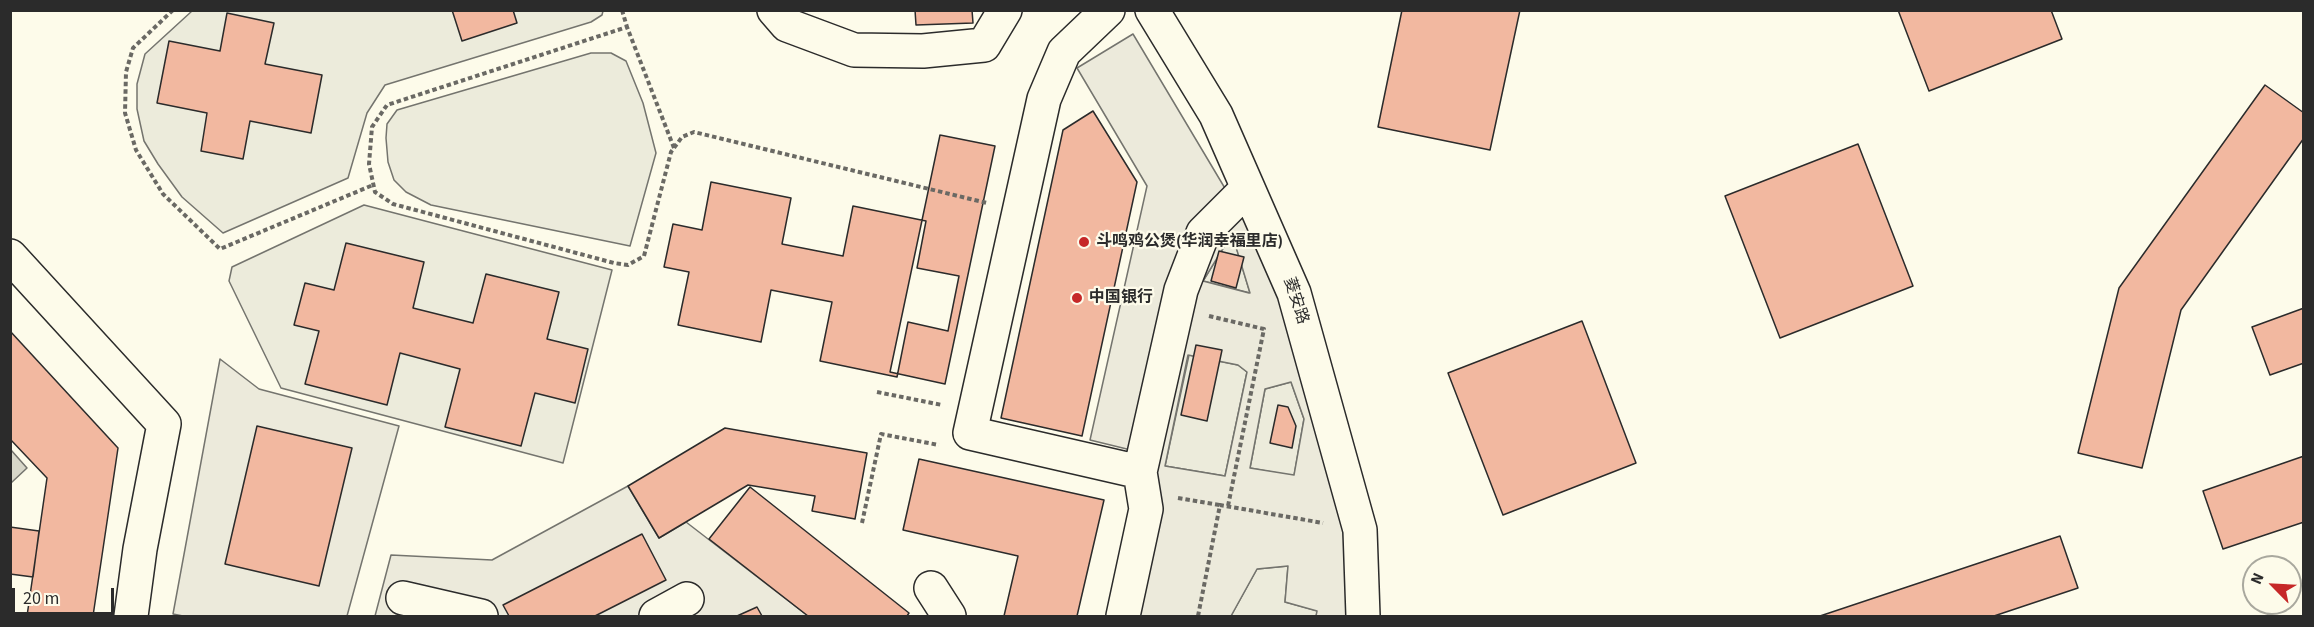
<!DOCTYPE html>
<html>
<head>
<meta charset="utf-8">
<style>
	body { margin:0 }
	#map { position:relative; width:2314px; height:627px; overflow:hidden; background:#fdfbea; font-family:"Source Sans 3",sans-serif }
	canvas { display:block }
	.frame { position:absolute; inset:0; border:12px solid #2b2b2b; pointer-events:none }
	.north { position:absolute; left:2242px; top:555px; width:60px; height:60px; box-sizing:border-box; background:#fdfbea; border:2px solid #a9a89e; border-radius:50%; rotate:294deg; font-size:16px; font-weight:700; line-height:24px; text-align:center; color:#2b2b2b }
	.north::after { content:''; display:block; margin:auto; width:21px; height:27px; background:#c62828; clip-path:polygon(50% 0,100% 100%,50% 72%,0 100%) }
	.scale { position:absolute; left:12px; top:588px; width:102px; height:27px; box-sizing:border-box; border:3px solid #2b2b2b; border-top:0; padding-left:8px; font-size:18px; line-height:21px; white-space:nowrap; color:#2b2b2b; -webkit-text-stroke:4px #fdfbea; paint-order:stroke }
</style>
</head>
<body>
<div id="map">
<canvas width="2314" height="627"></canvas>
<div class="frame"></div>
<div class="north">N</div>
<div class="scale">20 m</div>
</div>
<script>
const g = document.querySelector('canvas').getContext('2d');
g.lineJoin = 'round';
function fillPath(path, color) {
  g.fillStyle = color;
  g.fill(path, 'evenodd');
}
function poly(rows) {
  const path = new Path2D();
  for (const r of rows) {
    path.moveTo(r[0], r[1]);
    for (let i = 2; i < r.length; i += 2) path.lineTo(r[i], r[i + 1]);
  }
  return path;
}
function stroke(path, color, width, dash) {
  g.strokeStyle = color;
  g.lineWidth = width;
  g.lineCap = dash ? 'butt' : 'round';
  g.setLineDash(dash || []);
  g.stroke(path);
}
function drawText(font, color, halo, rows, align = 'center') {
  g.font = font + ' "Source Sans 3","Noto Sans SC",sans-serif';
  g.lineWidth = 4.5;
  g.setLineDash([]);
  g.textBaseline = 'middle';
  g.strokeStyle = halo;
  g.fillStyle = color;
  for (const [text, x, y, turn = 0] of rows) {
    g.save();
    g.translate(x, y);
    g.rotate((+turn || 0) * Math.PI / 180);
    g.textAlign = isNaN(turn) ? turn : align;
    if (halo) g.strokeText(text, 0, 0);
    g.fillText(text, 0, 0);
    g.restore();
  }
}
const green = poly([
	[192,11,603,11,602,15,591,22,385,85,367,113,348,178,223,233,182,197,158,164,144,141,137,109,137,84,145,54,192,11],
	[591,53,611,53,626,61,643,103,656,153,630,246,431,205,406,192,394,180,388,162,386,138,387,124,397,110,591,53],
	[364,205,612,270,563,463,281,388,229,281,232,267,364,205],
	[1232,233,1250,293,1203,281,1232,233],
	[1189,355,1238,365,1247,372,1225,476,1165,466,1189,355],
	[1291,382,1304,419,1294,476,1250,468,1265,389,1291,382],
	[1288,566,1285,602,1318,611,1316,616,1231,616,1257,569,1288,566]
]);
fillPath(green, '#ecebdb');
stroke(green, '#74746e', 1.5);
const parking = poly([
	[1133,34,1226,190,1135,451,1090,440,1147,186,1077,68,1133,34],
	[1242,202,1281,297,1343,527,1348,616,1316,616,1317,611,1285,602,1288,566,1257,569,1231,616,1129,616,1148,475,1209,237,1242,202],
	[1232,234,1250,293,1249,293,1203,281,1232,234],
	[1188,355,1238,365,1247,372,1225,476,1165,466,1188,355],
	[1291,382,1304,419,1294,475,1250,468,1265,389,1291,382],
	[220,359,259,389,399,426,347,616,183,616,173,614,220,359],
	[628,486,659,538,686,522,808,616,375,616,391,555,492,560,628,486]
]);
fillPath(parking, '#eceadb');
stroke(parking, '#74746e', 1.5);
const water = poly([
	[11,450,27,468,11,483,11,450]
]);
fillPath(water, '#d8d7c9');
stroke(water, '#74746e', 1.5);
const building = poly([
	[452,10,513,10,517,23,462,41,452,10],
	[915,10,972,10,973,23,916,25,915,10],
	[1402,10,1520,10,1490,150,1378,127,1402,10],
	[1898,10,2051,10,2062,39,1929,91,1898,10],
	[227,13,274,23,265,64,322,75,311,133,250,121,243,159,201,151,207,113,157,103,169,41,220,51,227,13],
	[2265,85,2304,113,2304,138,2181,310,2142,468,2078,453,2119,288,2265,85],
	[1093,111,1137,182,1082,436,1001,418,1063,130,1093,111],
	[940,135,995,146,945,384,890,372,940,135],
	[1858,144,1913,286,1780,338,1725,196,1858,144],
	[711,182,791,198,782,244,843,256,853,206,926,221,917,268,959,276,948,331,908,322,897,377,820,361,832,302,771,290,761,342,678,325,689,272,664,267,673,224,702,230,711,182],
	[346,243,424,262,413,308,473,323,486,274,559,292,547,339,588,349,575,403,535,393,521,446,445,427,460,369,400,353,387,405,305,384,319,331,294,325,305,283,334,290,346,243],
	[1219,251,1244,257,1236,288,1211,281,1219,251],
	[2304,308,2304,363,2270,375,2252,327,2304,308],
	[1582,321,1636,463,1503,515,1448,373,1582,321],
	[10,331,118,448,93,616,27,616,47,478,10,439,10,331],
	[1196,345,1222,350,1207,421,1181,415,1196,345],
	[1278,405,1288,407,1296,426,1292,448,1270,443,1278,405],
	[257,426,352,448,319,586,225,564,257,426],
	[725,428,867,453,855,519,812,511,815,496,748,485,659,538,628,486,725,428],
	[2304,456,2304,522,2223,549,2203,491,2304,456],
	[919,459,1104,500,1077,616,1004,616,1018,556,903,530,919,459],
	[750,487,909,613,907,616,808,616,709,539,750,487],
	[10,527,39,531,33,577,10,574,10,527],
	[642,534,666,580,595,616,509,616,503,605,642,534],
	[2060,536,2078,588,1994,616,1820,616,2060,536],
	[757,607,762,616,737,616,757,607]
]);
fillPath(building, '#f2b8a0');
stroke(building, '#2b2b2b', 1.5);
const minor = poly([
	[774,10,787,25,854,50,923,51,984,45,1005,10],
	[1108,10,1064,52,1044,99,970,433,1140,472,1181,290,1203,233,1248,188],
	[1152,10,1216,115,1294,293,1360,530,1363,616],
	[10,256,164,424,140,549,131,616],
	[931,588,949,616],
	[403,598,481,616],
	[656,616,687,599],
	[1123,616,1146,509,1140,472]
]);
stroke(minor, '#2b2b2b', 36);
stroke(poly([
	[173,10,133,48,126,72,125,113,136,150,163,194,220,249,373,185],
	[622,10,627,27],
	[674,148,627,27,387,105,372,127,369,164,375,192,393,204,614,263,628,265,644,256,671,152,682,137,694,132,987,203],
	[1209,316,1264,329,1228,506],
	[877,392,942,405],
	[1178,498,1220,505],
	[862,523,881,434,939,445],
	[1198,616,1220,505,1323,523]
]), '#6a6964', 4, [4.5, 3]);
stroke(minor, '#fdfbea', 33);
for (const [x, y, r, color] of [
	[1084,242,6,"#c62828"],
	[1077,298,6,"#c62828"]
]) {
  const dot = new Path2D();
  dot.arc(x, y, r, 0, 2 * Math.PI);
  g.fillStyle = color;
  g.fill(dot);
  stroke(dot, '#fdfbea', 2);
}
drawText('bold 16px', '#2b2b2b', '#fdfbea', [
	["斗鸣鸡公煲(华润幸福里店)",1096,242],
	["中国银行",1089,298]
], 'left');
drawText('16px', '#2b2b2b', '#fdfbea', [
	["菱安路",1295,301,72]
]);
</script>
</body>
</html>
